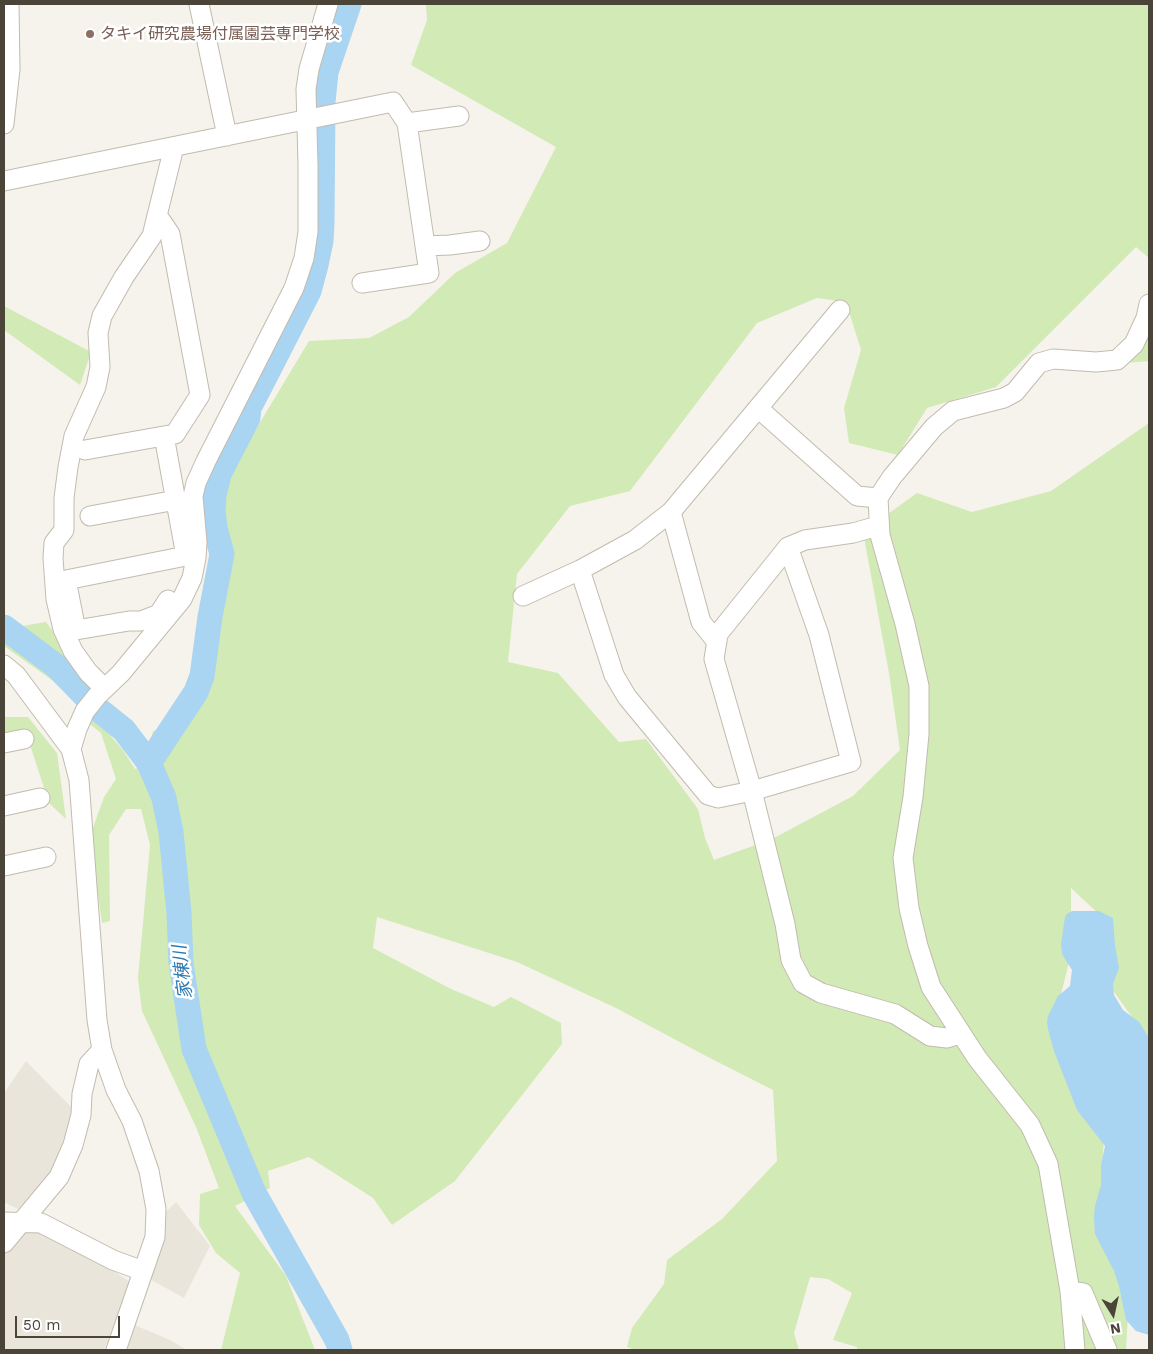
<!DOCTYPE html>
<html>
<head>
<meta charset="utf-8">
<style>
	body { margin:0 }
	#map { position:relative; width:1153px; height:1354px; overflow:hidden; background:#f6f3ec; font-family:"Work Sans",sans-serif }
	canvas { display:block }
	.frame { position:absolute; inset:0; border:5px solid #4b4439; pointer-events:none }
	.north { position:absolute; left:1088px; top:1289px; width:50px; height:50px; -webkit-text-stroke:4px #fff; paint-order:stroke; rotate:170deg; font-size:14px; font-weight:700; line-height:20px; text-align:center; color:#4b4439 }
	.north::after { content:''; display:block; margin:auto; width:18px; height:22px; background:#4b4439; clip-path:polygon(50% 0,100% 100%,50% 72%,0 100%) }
	.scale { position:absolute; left:15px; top:1316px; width:105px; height:22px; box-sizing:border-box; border:2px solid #4b4439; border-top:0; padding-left:6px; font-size:15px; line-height:18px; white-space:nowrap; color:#4b4439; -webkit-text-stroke:4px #fff; paint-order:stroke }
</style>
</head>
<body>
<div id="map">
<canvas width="1153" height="1354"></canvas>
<div class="frame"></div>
<div class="north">N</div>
<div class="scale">50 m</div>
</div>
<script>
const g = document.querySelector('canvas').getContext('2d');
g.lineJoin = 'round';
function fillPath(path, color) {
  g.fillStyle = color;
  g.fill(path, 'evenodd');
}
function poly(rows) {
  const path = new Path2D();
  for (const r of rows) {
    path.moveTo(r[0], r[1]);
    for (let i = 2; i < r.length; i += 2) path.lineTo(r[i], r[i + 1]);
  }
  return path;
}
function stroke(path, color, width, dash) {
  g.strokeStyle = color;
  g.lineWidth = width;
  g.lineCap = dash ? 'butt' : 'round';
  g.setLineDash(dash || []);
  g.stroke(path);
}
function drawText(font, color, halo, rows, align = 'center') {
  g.font = font + ' "Work Sans","Noto Sans JP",sans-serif';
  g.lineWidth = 5;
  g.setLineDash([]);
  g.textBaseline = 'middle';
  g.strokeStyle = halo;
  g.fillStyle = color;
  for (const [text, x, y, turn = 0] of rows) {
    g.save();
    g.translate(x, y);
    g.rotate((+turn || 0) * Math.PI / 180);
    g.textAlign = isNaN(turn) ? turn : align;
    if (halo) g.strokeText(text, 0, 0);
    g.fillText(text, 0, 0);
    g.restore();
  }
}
fillPath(poly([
	[26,1061,75,1111,56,1173,24,1212,4,1202,4,1093],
	[176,1202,210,1246,184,1298,146,1277,163,1215],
	[23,1224,103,1264,130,1282,104,1350,4,1350,4,1250],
	[132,1324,168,1339,187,1350,119,1350]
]), '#eae5da');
fillPath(poly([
	[426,4,1149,4,1149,258,1136,247,996,387,927,408,898,455,849,443,844,408,861,350,846,302,817,298,757,323,630,491,570,506,517,574,508,662,558,673,619,742,646,739,698,809,705,838,714,860,772,839,853,796,900,750,889,673,863,532,917,493,972,512,1051,491,1149,423,1149,1041,1112,989,1101,916,1071,888,1071,954,1051,1035,1104,1140,1098,1225,1129,1297,1126,1350,857,1350,857,1347,833,1340,852,1293,828,1279,810,1277,794,1333,799,1350,635,1350,627,1347,632,1328,664,1284,667,1260,722,1219,777,1161,773,1090,706,1056,616,1008,517,962,377,917,373,948,451,989,494,1007,511,997,561,1023,562,1044,455,1181,392,1225,373,1198,309,1157,268,1171,270,1188,235,1206,286,1276,315,1350,221,1350,240,1273,216,1253,199,1225,200,1194,219,1188,196,1127,142,1011,138,978,150,845,141,809,126,809,109,835,110,921,102,923,90,836,104,797,116,779,101,733,86,721,98,721,123,750,135,769,146,764,153,731,190,719,204,676,213,599,220,489,309,341,369,338,409,317,455,273,507,243,556,147,411,65,427,20],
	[1149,290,1149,361,1126,363],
	[4,306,91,352,80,385,4,330],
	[4,614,16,627,46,622,90,680,73,695,4,646],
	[4,717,28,717,57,753,66,819,49,803,31,748,4,734]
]), '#d2eab5');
fillPath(poly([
	[1072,911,1099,911,1113,918,1115,946,1119,968,1113,984,1114,995,1123,1010,1139,1022,1149,1038,1149,1335,1136,1331,1126,1320,1119,1286,1114,1271,1095,1234,1094,1217,1095,1206,1101,1185,1101,1165,1105,1146,1077,1110,1054,1051,1048,1029,1047,1022,1048,1016,1058,996,1070,986,1072,970,1062,954,1061,944,1065,917,1067,914]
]), '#a9d4f2');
stroke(poly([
	[4,627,56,666,99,710,124,730,149,763,164,798,171,832,179,913,181,963,194,1049,254,1193,337,1340,340,1350],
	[149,763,196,692,202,676,210,617,222,554,215,528,213,511,214,495,219,474,248,418,249,408,265,377,309,291,316,265,321,241,322,223,323,102,326,72,349,4]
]), '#a9d4f2', 25);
const minor = poly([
	[199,4,227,136],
	[407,123,459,116],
	[4,124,10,69,9,4],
	[4,181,393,102,407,123,429,273,362,283],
	[425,246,450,245,480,241],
	[758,408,857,496,878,498],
	[164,436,186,556,66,580,76,630,129,621,141,621,159,614,168,600],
	[85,450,175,434,200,395,170,234,157,215],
	[671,512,701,622,717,642],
	[90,516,176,500],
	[878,526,853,533,805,540,788,547,718,634,714,659,752,791,785,924,791,960,803,983,821,993,895,1014,930,1036,947,1038,960,1034],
	[580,570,614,675,627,697,708,795,718,798,752,791,851,762,819,635,788,547],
	[523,596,580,570,635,540,671,512,840,310],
	[4,665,16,675,71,749,79,780,97,1020,102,1050,116,1090,132,1121,149,1171,156,1209,155,1237,116,1350],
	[104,688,88,672,73,651,63,629,56,599,53,558,54,543,64,530,64,498,68,467,74,436,96,387,100,367,98,333,102,316,124,277,152,236,174,147],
	[4,743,24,739],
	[71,749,77,729,85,711,97,696,121,673,182,599,192,578,196,558,197,542,193,496,196,483,206,461,294,288,304,258,308,232,308,165,306,89,309,69,328,4],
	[4,806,40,798],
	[4,866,46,857],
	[4,1222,41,1223,113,1260,143,1271],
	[4,1243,59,1177,73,1145,81,1115,82,1094,89,1064,102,1050],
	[1070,1291,1083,1293,1107,1350],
	[1075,1350,1070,1291,1048,1164,1030,1125,977,1058,931,987,918,946,909,908,903,858,913,797,919,734,919,686,905,624,880,535,878,498,892,477,934,427,953,411,1004,398,1015,392,1039,363,1053,359,1096,362,1117,360,1134,344,1146,318,1149,304]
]);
stroke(minor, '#c2bbae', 21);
stroke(minor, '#fff', 19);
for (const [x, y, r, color] of [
	[90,34,5,"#8d6e63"]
]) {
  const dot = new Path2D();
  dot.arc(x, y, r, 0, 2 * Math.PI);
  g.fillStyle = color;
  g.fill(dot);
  stroke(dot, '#fff', 2);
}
drawText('16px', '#785e54', '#fff', [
	["タキイ研究農場付属園芸専門学校",100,34]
], 'left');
drawText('italic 18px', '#2e7ab2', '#fff', [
	["家棟川",183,972,-97]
]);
</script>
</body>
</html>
